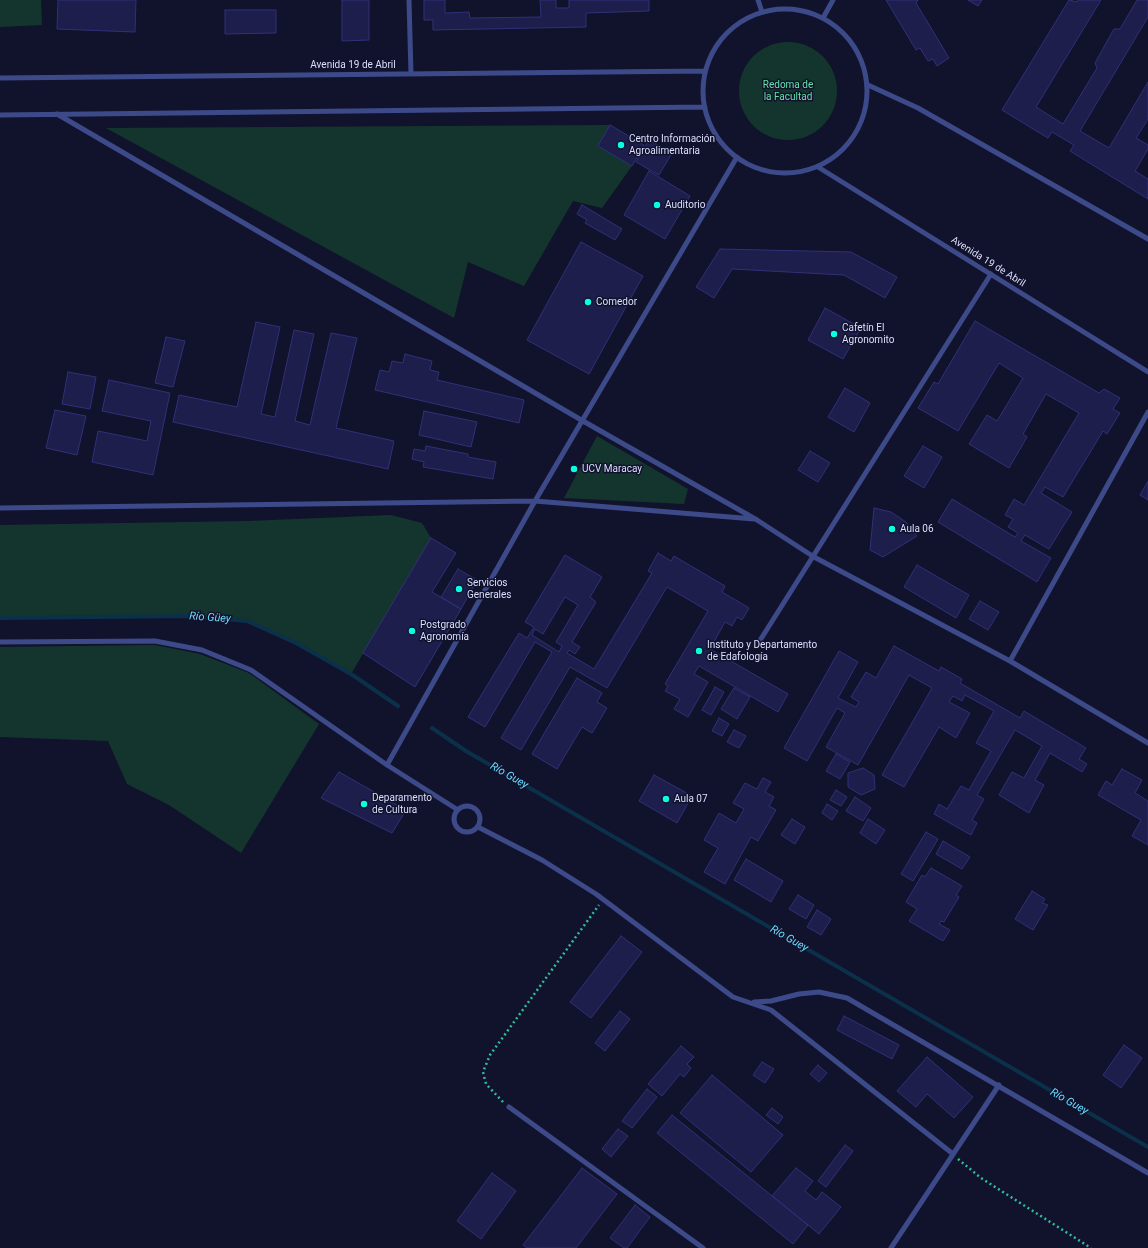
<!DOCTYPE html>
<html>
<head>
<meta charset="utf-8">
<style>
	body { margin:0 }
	canvas { display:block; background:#11122b }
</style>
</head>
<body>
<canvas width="1148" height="1248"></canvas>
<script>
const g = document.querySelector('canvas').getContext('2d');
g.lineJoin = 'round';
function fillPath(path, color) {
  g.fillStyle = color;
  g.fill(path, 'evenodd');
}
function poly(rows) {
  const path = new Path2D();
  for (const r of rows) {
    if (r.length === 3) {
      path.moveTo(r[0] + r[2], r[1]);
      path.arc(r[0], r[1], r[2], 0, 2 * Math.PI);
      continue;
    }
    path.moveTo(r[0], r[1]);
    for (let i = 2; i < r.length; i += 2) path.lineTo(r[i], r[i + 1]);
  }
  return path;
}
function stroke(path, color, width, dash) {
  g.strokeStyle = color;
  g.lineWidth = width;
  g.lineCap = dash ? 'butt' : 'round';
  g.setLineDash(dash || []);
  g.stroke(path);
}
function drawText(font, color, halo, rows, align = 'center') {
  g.font = font + ' Roboto,sans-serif';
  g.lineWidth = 3;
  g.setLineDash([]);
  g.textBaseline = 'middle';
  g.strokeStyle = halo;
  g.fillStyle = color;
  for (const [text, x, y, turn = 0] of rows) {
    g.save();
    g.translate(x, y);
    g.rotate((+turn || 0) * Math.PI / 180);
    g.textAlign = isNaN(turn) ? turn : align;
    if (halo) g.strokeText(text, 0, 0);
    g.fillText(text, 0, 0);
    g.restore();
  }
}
fillPath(poly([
	[0,0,41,0,42,25,0,27],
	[788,91,49],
	[610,125,598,146,632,166,602,208,573,201,524,286,468,262,454,318,106,128],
	[597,436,688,489,684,504,564,498],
	[391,515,422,523,431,538,351,674,296,643,247,621,190,616,0,618,0,525,249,521],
	[155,645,200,654,249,673,319,724,241,853,169,805,127,784,108,741,0,737,0,647]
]), '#14352d');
stroke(poly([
	[0,618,190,616,247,621,296,643,351,674,398,706],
	[432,728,466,751,1148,1147]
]), '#0b304a', 4);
const building = poly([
	[58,0,136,0,135,32,57,29,58,0],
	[342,0,369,0,369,40,342,41,342,0],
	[424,0,445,0,445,13,469,12,470,18,541,17,540,0,556,0,556,8,569,8,569,0,649,0,649,11,586,13,586,27,433,30,433,20,424,20,424,0],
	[886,0,918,0,916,3,949,58,937,66,933,59,928,61,920,48,916,50,886,0],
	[968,0,982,0,978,6,968,0],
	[1069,0,1077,2,1078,0,1101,0,1036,107,1063,124,1097,68,1095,63,1114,29,1120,29,1137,0,1148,0,1148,17,1080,131,1109,148,1148,82,1148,119,1136,138,1148,145,1148,149,1135,171,1148,179,1148,199,1070,151,1074,145,1052,132,1048,138,1002,110,1069,0],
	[225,10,276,10,276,33,225,34,225,10],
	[610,125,644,145,632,166,598,146,610,125],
	[649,140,672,153,659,175,636,162,649,140],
	[649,171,690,196,665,239,624,215,649,171],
	[582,205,622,229,615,240,585,223,587,220,577,214,582,205],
	[581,242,643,276,589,374,527,340,581,242],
	[720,249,851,252,897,277,885,298,844,275,732,269,714,298,696,287,720,249],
	[825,308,861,328,843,359,808,340,825,308],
	[975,321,1099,393,1104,389,1120,398,1113,409,1120,413,1107,434,1103,431,1063,497,1045,487,1041,493,1072,512,1049,549,1025,535,1021,541,1051,558,1037,582,938,522,952,499,1015,537,1018,533,1008,527,1013,519,1005,515,1014,499,1024,505,1079,413,1046,394,1023,434,1027,437,1009,468,969,444,987,415,997,421,1023,378,999,363,958,431,918,408,934,382,938,384,975,321],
	[256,322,280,327,261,414,275,417,294,330,314,334,295,421,310,425,331,333,357,338,336,428,394,441,388,469,173,422,179,395,237,407,256,322],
	[166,337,185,341,173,387,155,383,166,337],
	[405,354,432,361,430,370,439,372,437,380,524,400,519,423,375,390,380,370,389,372,392,361,403,363,405,354],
	[68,372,96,377,90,409,62,404,68,372],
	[109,380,170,393,153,475,92,462,98,431,147,441,151,421,102,411,109,380],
	[845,388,870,403,854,432,828,417,845,388],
	[55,410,86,416,77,455,46,448,55,410],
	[424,411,477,422,471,447,419,435,424,411],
	[426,446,468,454,468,457,496,462,493,479,423,467,424,462,412,459,414,449,425,451,426,446],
	[923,446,942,457,924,488,904,476,923,446],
	[810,451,830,463,818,482,798,470,810,451],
	[1148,481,1148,500,1140,495,1148,481],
	[874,508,891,512,906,522,917,536,883,557,870,550,874,508],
	[431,538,456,553,432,592,461,609,415,687,363,653,431,538],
	[658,553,671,561,674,556,725,586,722,592,749,608,742,620,737,617,732,626,725,622,710,649,788,694,778,712,699,666,694,674,708,682,688,717,674,709,680,699,665,691,668,686,665,684,708,611,667,587,607,688,570,667,521,750,501,738,552,652,535,642,485,727,468,717,519,633,527,638,534,627,525,622,565,555,602,577,590,597,596,602,572,642,580,647,575,654,569,650,567,653,594,669,652,573,648,571,658,553],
	[565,597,578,605,556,642,562,646,559,652,532,635,535,629,543,634,565,597],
	[917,565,969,595,956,618,904,587,917,565],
	[458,569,477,580,461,609,441,597,458,569],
	[980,601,999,612,988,630,969,619,980,601],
	[894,646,939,671,941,667,962,679,960,683,1020,718,1024,711,1086,748,1079,759,1087,764,1082,772,1050,753,1035,780,1044,785,1029,813,999,795,1012,772,1024,778,1042,746,1015,730,977,795,984,799,972,820,977,823,971,835,934,814,939,804,947,809,961,786,969,790,991,751,976,743,994,711,965,695,962,701,953,696,949,702,970,713,956,738,939,727,904,787,882,775,932,688,909,675,858,765,826,747,845,713,837,708,807,761,784,748,839,651,858,662,838,698,856,707,859,702,851,697,866,672,876,678,894,646],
	[577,678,602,693,597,702,607,708,592,733,582,727,557,769,532,754,577,678],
	[715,687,724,692,711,715,702,710,715,687],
	[734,688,750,697,737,719,721,709,734,688],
	[719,718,729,724,722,736,712,731,719,718],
	[734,730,746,736,739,748,727,742,734,730],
	[836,754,850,762,840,779,826,771,836,754],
	[863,768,874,775,875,789,861,795,848,787,848,773,863,768],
	[1122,769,1142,780,1135,793,1148,801,1148,845,1132,836,1141,820,1098,795,1106,781,1112,785,1122,769],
	[339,772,406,810,392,833,321,798,339,772],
	[654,775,692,796,677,823,639,801,654,775],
	[763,778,771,782,765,792,774,797,769,806,776,810,758,841,751,837,725,884,704,872,718,848,704,840,719,813,736,823,744,809,733,803,745,783,757,789,763,778],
	[836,790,847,797,841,806,830,800,836,790],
	[855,797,871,808,863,821,846,811,855,797],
	[827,804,838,811,832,820,822,813,827,804],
	[792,819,805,827,795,844,781,835,792,819],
	[868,819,885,830,876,844,860,833,868,819],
	[926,832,938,839,913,881,901,874,926,832],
	[943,841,970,857,962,869,936,854,943,841],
	[746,859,783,881,771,902,734,880,746,859],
	[931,868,962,886,956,895,959,897,944,922,941,921,939,924,950,930,943,941,909,921,917,909,906,902,922,875,925,877,931,868],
	[1032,891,1045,899,1042,903,1048,905,1033,930,1015,919,1032,891],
	[798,895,814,905,806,919,789,909,798,895],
	[817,910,831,919,821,935,807,927,817,910],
	[621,936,642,952,591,1018,570,1002,621,936],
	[620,1011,630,1019,605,1051,595,1043,620,1011],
	[844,1016,899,1045,892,1059,837,1030,844,1016],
	[1124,1045,1142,1058,1121,1088,1103,1075,1124,1045],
	[681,1046,694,1057,687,1064,691,1068,684,1077,680,1074,662,1096,648,1084,681,1046],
	[927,1057,973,1097,954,1118,927,1094,916,1107,897,1091,927,1057],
	[762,1062,774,1069,765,1083,753,1075,762,1062],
	[818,1065,827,1073,819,1082,810,1074,818,1065],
	[712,1075,783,1135,751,1172,680,1113,712,1075],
	[647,1089,657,1097,632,1128,622,1121,647,1089],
	[772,1108,783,1117,778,1124,766,1115,772,1108],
	[672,1115,808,1225,793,1244,657,1133,672,1115],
	[618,1129,628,1136,611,1157,602,1149,618,1129],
	[845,1145,853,1151,826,1187,818,1181,845,1145],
	[582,1168,617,1194,576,1248,527,1248,523,1245,582,1168],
	[796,1168,813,1181,805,1191,816,1200,822,1192,841,1207,819,1234,772,1196,796,1168],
	[492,1173,516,1191,481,1239,457,1221,492,1173],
	[635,1205,650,1217,627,1248,624,1248,610,1238,635,1205]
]);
fillPath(building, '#1d1e4c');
stroke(building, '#303078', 1);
stroke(poly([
	[503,1102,486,1084,483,1072,490,1055,599,905],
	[958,1159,981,1178,1091,1248]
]), '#31bd97', 2.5, [2, 3]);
stroke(poly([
	[409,0,411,74],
	[758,0,762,12],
	[785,91,82],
	[823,18,833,0],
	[0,78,705,71],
	[868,85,918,108,1148,239],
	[57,114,583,421,757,520,814,557,1010,661,1148,743],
	[0,115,705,107],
	[818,167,1148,372],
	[0,508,535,501,754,519],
	[0,642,155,641,202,650,251,670,387,765,458,810],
	[759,642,991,274],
	[1010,661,1148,412],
	[387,765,535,501,737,157],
	[467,819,13],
	[478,827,542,860,596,894,733,997,771,1010,953,1154],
	[754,1002,771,1001,799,994,819,992,847,998,1148,1173],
	[509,1107,703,1248],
	[891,1248,999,1085]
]), '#3d4a8a', 5);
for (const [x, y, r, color] of [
	[621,145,4,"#09fee3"],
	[657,205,4,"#09fee3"],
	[588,302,4,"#09fee3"],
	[834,334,4,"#09fee3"],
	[574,469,4,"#09fee3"],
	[892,529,4,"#09fee3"],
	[459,589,4,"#09fee3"],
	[412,631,4,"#09fee3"],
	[699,651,4,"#09fee3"],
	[666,799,4,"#09fee3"],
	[364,804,4,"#09fee3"]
]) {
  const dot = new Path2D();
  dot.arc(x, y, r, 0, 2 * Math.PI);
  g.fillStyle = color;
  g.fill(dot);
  stroke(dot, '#11122b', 1.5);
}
drawText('10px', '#dcdfff', '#11122b', [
	["Avenida 19 de Abril",353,65],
	["Avenida 19 de Abril",988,262,32]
]);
drawText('10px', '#66e1a8', '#11122b', [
	["Redoma de",788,85],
	["la Facultad",788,97]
]);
drawText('10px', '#dcdfff', '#11122b', [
	["Centro Información",629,139],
	["Agroalimentaria",629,151],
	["Auditorio",665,205],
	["Comedor",596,302],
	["Cafetín El",842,328],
	["Agronomito",842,340],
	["UCV Maracay",582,469],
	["Aula 06",900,529],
	["Servicios",467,583],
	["Generales",467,595],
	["Postgrado",420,625],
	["Agronomía",420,637],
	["Instituto y Departamento",707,645],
	["de Edafología",707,657],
	["Deparamento",372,798],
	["de Cultura",372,810],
	["Aula 07",674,799]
], 'left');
drawText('italic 11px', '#6ad9fe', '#11122b', [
	["Río Güey",210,618,4],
	["Río Guey",509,776,30],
	["Río Guey",789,939,30],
	["Río Guey",1069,1102,30]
]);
</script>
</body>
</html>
